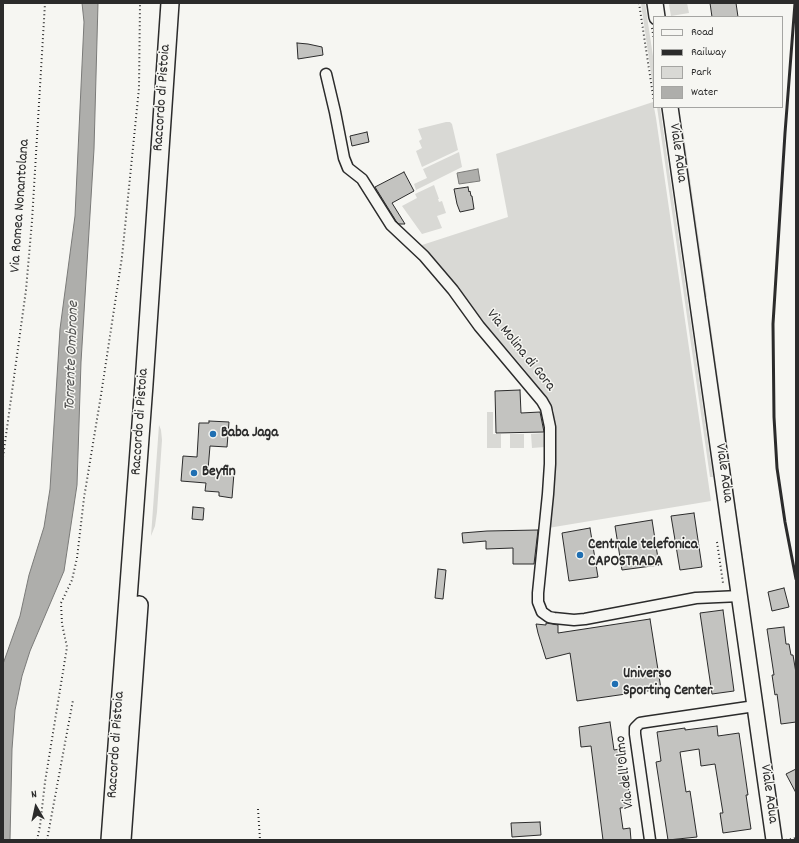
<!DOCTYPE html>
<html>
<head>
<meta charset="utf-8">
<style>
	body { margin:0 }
	#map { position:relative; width:799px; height:843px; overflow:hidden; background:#f6f6f2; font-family:Dekko,sans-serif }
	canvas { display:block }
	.frame { position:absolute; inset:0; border:4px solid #2b2b2b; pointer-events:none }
	.legend { position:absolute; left:653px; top:16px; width:130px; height:92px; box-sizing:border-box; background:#f6f6f2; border:1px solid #a5a5a2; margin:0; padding:5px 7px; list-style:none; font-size:12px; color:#2b2b2b }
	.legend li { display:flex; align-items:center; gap:8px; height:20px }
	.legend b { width:20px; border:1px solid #a5a5a2 }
	.north { position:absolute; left:16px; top:787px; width:40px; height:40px; -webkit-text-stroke:3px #f6f6f2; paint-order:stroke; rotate:351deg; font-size:11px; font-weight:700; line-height:16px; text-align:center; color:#2b2b2b }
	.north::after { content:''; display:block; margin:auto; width:14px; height:18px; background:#2b2b2b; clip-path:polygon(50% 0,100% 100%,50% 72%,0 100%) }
</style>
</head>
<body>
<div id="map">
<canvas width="799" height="843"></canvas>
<div class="frame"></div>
<ul class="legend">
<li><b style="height:5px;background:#f6f6f2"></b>Road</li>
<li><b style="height:5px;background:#2b2b2b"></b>Railway</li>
<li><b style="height:11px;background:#d9d9d5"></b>Park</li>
<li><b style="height:11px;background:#aeaeab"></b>Water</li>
</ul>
<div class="north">N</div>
</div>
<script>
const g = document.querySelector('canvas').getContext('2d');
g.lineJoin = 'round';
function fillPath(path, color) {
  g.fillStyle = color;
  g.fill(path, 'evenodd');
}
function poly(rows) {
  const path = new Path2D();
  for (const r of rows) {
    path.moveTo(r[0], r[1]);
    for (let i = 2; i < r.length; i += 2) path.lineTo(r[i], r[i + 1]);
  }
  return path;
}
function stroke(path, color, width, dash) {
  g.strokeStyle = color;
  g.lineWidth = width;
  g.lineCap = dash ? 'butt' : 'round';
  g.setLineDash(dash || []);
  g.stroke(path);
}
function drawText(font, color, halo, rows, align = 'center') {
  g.font = font + ' Dekko,sans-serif';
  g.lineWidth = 3;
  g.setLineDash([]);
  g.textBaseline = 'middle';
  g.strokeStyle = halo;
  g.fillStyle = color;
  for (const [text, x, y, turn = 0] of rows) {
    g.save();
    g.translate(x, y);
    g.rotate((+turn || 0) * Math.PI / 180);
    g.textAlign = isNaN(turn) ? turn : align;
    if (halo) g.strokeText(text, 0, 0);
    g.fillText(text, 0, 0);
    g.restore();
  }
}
fillPath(poly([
	[641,3,645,3,654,63,654,95],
	[670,3,687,3,689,13,671,16,669,5],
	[653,102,656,118,711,501,548,528,554,464,554,411,525,370,419,246,508,217,496,154],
	[657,107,660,107,713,477,710,477],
	[446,122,450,122,452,124,458,150,422,167,416,151,422,148,419,141,422,139,418,129],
	[680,129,683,129,707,297,704,297],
	[459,152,462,167,416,190,414,184,427,178,423,169],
	[434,185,439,199,438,199,439,202,442,201,446,213,437,216,442,228,422,234,402,206,417,198,415,194],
	[705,306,708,306,731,471,728,472],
	[487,412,493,412,493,434,501,434,501,448,487,448],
	[159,425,161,430,162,440,157,512,155,526,151,536],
	[545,433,545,447,532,448,531,434],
	[510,434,524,434,524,448,510,448],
	[730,486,733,486,745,571,742,571]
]), '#d9d9d5');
const water = poly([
	[82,3,98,3,94,149,81,362,77,485,64,571,30,651,22,676,15,710,12,749,10,840,3,840,3,664,20,616,29,575,44,527,50,489,60,329,75,216,84,22,82,3],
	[478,169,480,181,459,184,457,173,478,169]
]);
fillPath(water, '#aeaeab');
stroke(water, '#7a7a78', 1);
const building = poly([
	[710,3,736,3,738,17,712,17,710,3],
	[297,43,308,44,322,47,323,55,298,59,297,43],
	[367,132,369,142,352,146,350,136,367,132],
	[404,172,414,191,392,203,405,224,399,224,396,221,375,187,404,172],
	[468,187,469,192,470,191,471,196,472,196,474,209,460,212,457,204,454,189,468,187],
	[520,390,521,413,540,412,544,432,496,433,495,391,520,390],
	[209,421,229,422,227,447,210,446,208,470,234,473,232,498,219,496,219,492,205,491,206,483,181,481,183,456,197,457,199,423,209,423,209,421],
	[193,507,204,508,203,520,192,519,193,507],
	[694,513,702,567,680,570,671,516,694,513],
	[652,520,659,565,622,570,615,526,652,520],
	[590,528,598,577,569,581,562,533,590,528],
	[538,530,534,564,513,564,513,548,486,549,486,541,463,543,462,533,487,531,538,530],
	[438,569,446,570,443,599,435,598,438,569],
	[784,588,789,607,772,611,768,592,784,588],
	[723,610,734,691,712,694,700,613,723,610],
	[650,619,661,689,577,701,570,653,546,659,538,633,536,624,546,625,546,623,558,625,558,633,650,619],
	[784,627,786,644,789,644,791,655,793,655,796,673,796,722,781,724,777,694,775,695,772,675,774,675,767,629,784,627],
	[610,722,614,750,620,749,625,786,628,785,631,807,620,808,623,829,630,828,631,840,603,840,591,746,581,747,579,727,610,722],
	[717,726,718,736,739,733,748,795,746,795,751,829,723,833,720,813,723,813,715,764,701,766,699,749,680,752,686,792,690,791,697,837,668,840,656,762,661,761,657,732,685,728,685,730,717,726],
	[796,769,796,793,786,774,796,769],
	[540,822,541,835,512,837,511,823,540,822]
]);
fillPath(building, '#c3c3c0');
stroke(building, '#2b2b2b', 1);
const minor = poly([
	[326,74,335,112,344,158,348,168,362,179,391,225,424,256,453,290,479,326,542,401,546,408,550,427,550,464,548,494,538,593,538,602,542,612,549,617,554,618,574,620,585,619,696,598,740,596],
	[650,840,635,734,635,728,640,723,646,722,755,706]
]);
const secondary = poly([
	[655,3,657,17],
	[670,107,774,840]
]);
const trunk = poly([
	[110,840,144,384,170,3],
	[122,840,139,605]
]);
stroke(minor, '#2b2b2b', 13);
stroke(secondary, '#2b2b2b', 18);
stroke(trunk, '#2b2b2b', 20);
stroke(poly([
	[639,3,654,102],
	[652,28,654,40],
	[3,457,26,290,32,221,45,3],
	[717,542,723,583],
	[258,809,260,840],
	[37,840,40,826,45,782,67,647,62,624,61,603,72,580,77,558,84,498,101,395,122,257,139,88,140,3],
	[47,840,73,700],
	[786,840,796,838]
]), '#2b2b2b', 2, [1, 3]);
stroke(minor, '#f6f6f2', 10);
stroke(secondary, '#f6f6f2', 15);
stroke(trunk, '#f6f6f2', 17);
stroke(poly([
	[795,3,785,133,773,324,774,417,777,468,785,522,796,579]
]), '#2b2b2b', 3);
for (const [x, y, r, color] of [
	[213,434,4,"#1f6fb2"],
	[194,473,4,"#1f6fb2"],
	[580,555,4,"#1f6fb2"],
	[615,684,4,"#1f6fb2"]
]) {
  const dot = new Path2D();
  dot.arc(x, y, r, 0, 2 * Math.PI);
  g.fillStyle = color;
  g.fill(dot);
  stroke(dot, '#f6f6f2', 1.5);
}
drawText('15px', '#2b2b2b', '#f6f6f2', [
	["Raccordo di Pistoia",163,98,-86],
	["Viale Adua",677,153,82],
	["Via Romea Nonantolana",21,206,-86],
	["Via Molina di Gora",520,351,51],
	["Raccordo di Pistoia",141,422,-86],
	["Viale Adua",723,473,82],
	["Raccordo di Pistoia",117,745,-86],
	["Via dell'Olmo",626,772,-97],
	["Viale Adua",768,794,82]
]);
drawText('bold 15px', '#2b2b2b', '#f6f6f2', [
	["Baba Jaga",221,434],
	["Beyfin",202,473],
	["Centrale telefonica",588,546],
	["CAPOSTRADA",588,563],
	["Universo",623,675],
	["Sporting Center",623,692]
], 'left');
drawText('italic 16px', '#525251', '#f6f6f2', [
	["Torrente Ombrone",73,356,-88]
]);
</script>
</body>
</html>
